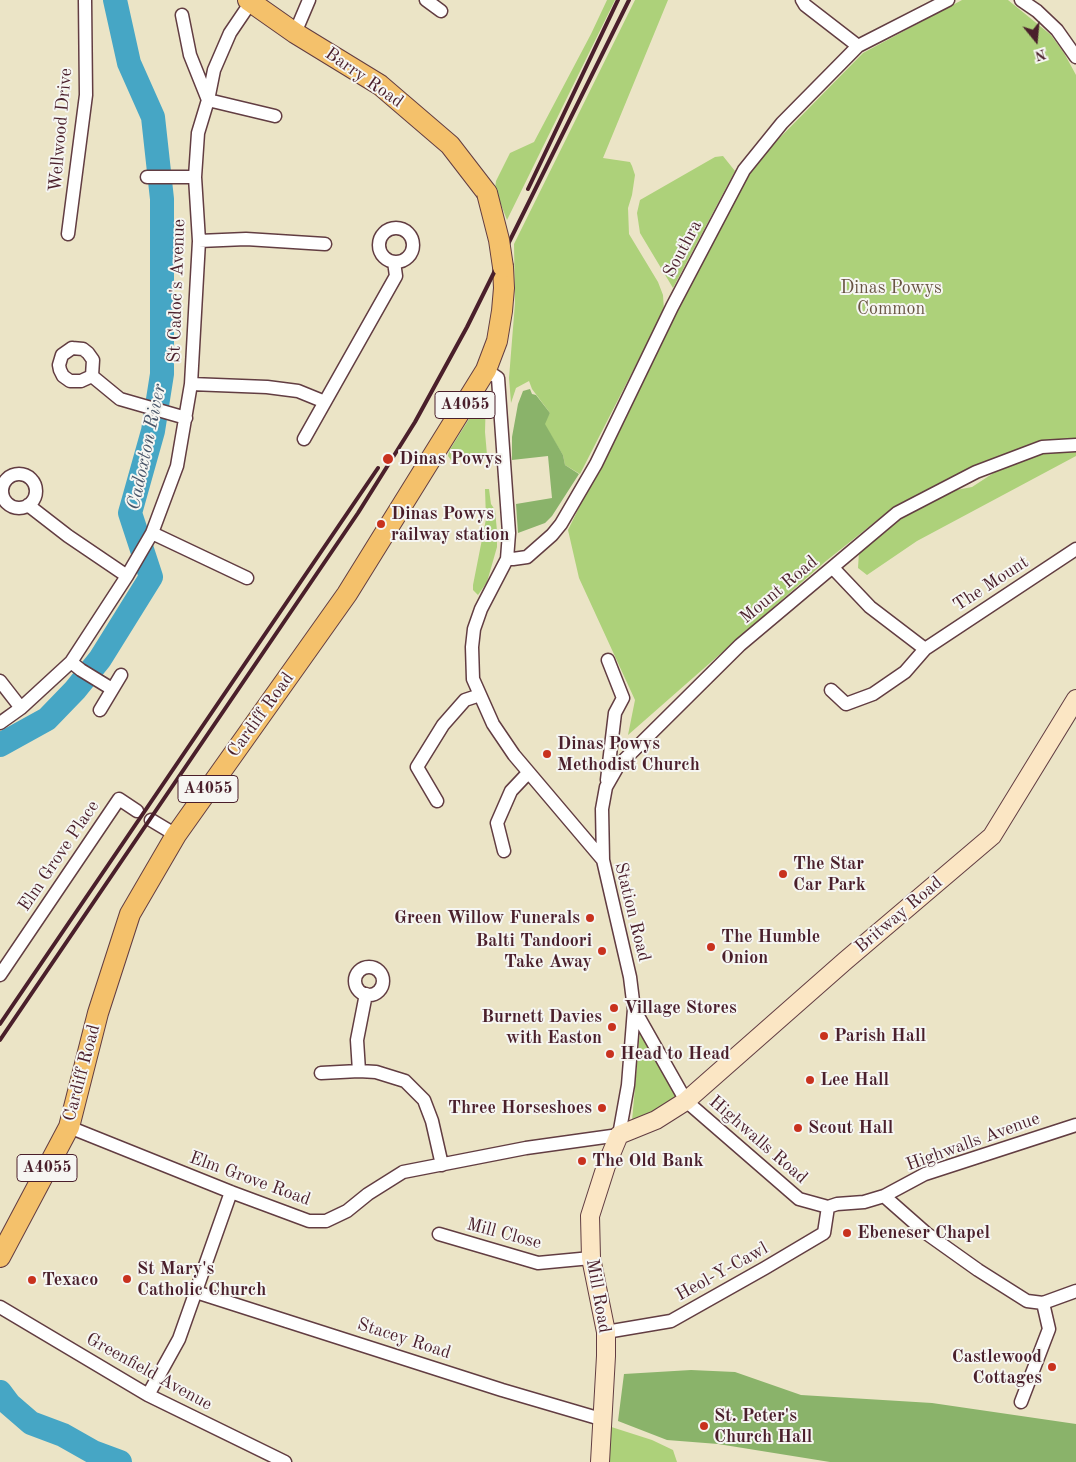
<!DOCTYPE html>
<html>
<head>
<meta charset="utf-8">
<style>
	body { margin:0 }
	#map { position:relative; width:1076px; height:1462px; overflow:hidden; background:#ebe4c6; font-family:"Old Standard TT",serif }
	canvas { display:block }
	.north { position:absolute; left:1011px; top:15px; width:50px; height:50px; -webkit-text-stroke:4px #f6f6f2; paint-order:stroke; rotate:163deg; font-size:14px; font-weight:700; line-height:20px; text-align:center; color:#4a1f2b }
	.north::after { content:''; display:block; margin:auto; width:18px; height:22px; background:#4a1f2b; clip-path:polygon(50% 0,100% 100%,50% 72%,0 100%) }
</style>
</head>
<body>
<div id="map">
<canvas width="1076" height="1462"></canvas>
<div class="north">N</div>
</div>
<script>
const g = document.querySelector('canvas').getContext('2d');
g.lineJoin = 'round';
function fillPath(path, color) {
  g.fillStyle = color;
  g.fill(path, 'evenodd');
}
function poly(rows) {
  const path = new Path2D();
  for (const r of rows) {
    if (r.length === 3) {
      path.moveTo(r[0] + r[2], r[1]);
      path.arc(r[0], r[1], r[2], 0, 2 * Math.PI);
      continue;
    }
    path.moveTo(r[0], r[1]);
    for (let i = 2; i < r.length; i += 2) path.lineTo(r[i], r[i + 1]);
  }
  return path;
}
function stroke(path, color, width, dash) {
  g.strokeStyle = color;
  g.lineWidth = width;
  g.lineCap = dash ? 'butt' : 'round';
  g.setLineDash(dash || []);
  g.stroke(path);
}
function drawText(font, color, halo, rows, align = 'center') {
  g.font = font + ' "Old Standard TT",serif';
  g.lineWidth = 4;
  g.setLineDash([]);
  g.textBaseline = 'middle';
  g.strokeStyle = halo;
  g.fillStyle = color;
  for (const [text, x, y, turn = 0] of rows) {
    g.save();
    g.translate(x, y);
    g.rotate((+turn || 0) * Math.PI / 180);
    g.textAlign = isNaN(turn) ? turn : align;
    if (halo) g.strokeText(text, 0, 0);
    g.fillText(text, 0, 0);
    g.restore();
  }
}
fillPath(poly([
	[607,0,615,0,507,220,495,189,496,181,510,153,534,142,591,34],
	[635,0,668,0,603,158,630,162,632,166,635,175,632,195,628,208,629,234,658,282,663,295,664,310,580,474,565,465,563,455,544,424,550,413,532,389,529,381,516,388,511,403,509,378,515,303,514,244],
	[962,0,1008,0,1051,35,1064,53,1076,75,1076,440,1041,440,973,467,895,506,826,561,628,735,635,700,579,578,568,530,705,252,755,163,863,53],
	[723,156,735,171,673,288,640,233,637,213,640,200,715,157],
	[484,395,486,395,485,432,487,455,463,457,463,458,451,460,448,456,449,451],
	[1076,451,1076,456,917,541,867,575,858,568,859,552,892,524,946,492,972,487,1009,463,1047,452],
	[485,489,489,489,491,504,495,510,497,531,497,547,487,582,478,595,473,590,473,585,486,519],
	[640,1031,677,1098,659,1111,632,1121],
	[602,1424,652,1440,673,1450,677,1462,600,1462]
]), '#add17a');
fillPath(poly([
	[530,389,532,394,536,395,550,413,545,424,563,455,565,465,579,474,552,516,545,523,518,533,516,504,552,498,548,456,512,460,512,437,518,404,523,391],
	[691,1370,735,1372,801,1395,932,1403,1076,1424,1076,1462,830,1462,718,1444,667,1440,618,1421,624,1374]
]), '#8ab36a');
stroke(poly([
	[0,745,47,719,75,690,100,659,151,577,130,513,153,431,162,374,162,199,153,117,129,63,115,0],
	[0,1392,9,1404,31,1423,63,1435,93,1452,120,1462]
]), '#46a6c5', 24);
const street = poly([
	[426,0,441,11],
	[802,0,805,5,858,46],
	[1021,0,1037,11,1057,30,1076,57],
	[182,15,190,55,208,100,275,116],
	[295,33,309,0],
	[147,177,195,177],
	[396,245,17],
	[68,234,86,95,85,0],
	[199,241,246,239,325,244],
	[72,348,83,349,88,353,93,360,92,376,81,381,70,381,63,376,60,370,59,365,62,355,72,348],
	[92,376,120,399,186,418],
	[191,384,267,387,298,391,325,402],
	[304,439,396,276,394,262],
	[19,491,17],
	[28,505,68,536,127,576],
	[152,533,247,578],
	[507,559,513,559,527,557,552,535,561,524,596,464,672,307,744,170,782,123,858,46,948,0],
	[833,568,870,607,925,649,1076,549],
	[71,662,81,670,112,689],
	[0,681,21,708],
	[831,690,846,704,873,694,905,672,925,649],
	[100,710,121,675],
	[0,723,21,708,71,662,127,576,152,533,177,466,191,384,199,241,195,177,198,133,208,100,214,70,230,33,251,2],
	[607,780,615,713,623,698,608,660],
	[437,801,417,767,443,725,465,700,480,695],
	[151,820,176,835],
	[504,851,497,823,511,791,528,773],
	[603,860,602,809,606,787,618,766,740,645,897,513,976,472,1042,447,1076,445],
	[369,981,14],
	[0,975,119,799,137,811],
	[634,1009,686,1101,799,1199,828,1207,837,1204,864,1202,884,1196,925,1174,1076,1125],
	[359,1071,357,1040,366,994],
	[321,1073,359,1071,376,1072,405,1081,424,1100,432,1121,442,1165],
	[69,1127,231,1192,309,1221,326,1221,347,1211,368,1194,403,1172,526,1148,619,1135,628,1085,634,1009,630,977,603,860,514,755,493,724,473,679,472,647,474,629,481,609,507,559,509,533,498,378,486,370],
	[884,1196,926,1233,978,1270,1027,1301,1043,1303,1076,1291],
	[439,1234,538,1263,591,1258],
	[196,1292,502,1390,594,1417,603,1418],
	[0,1307,148,1395,285,1462],
	[606,1332,671,1321,765,1268,824,1233,828,1207],
	[148,1395,179,1339,231,1192],
	[1021,1402,1049,1329,1043,1303]
]);
const secondary = poly([
	[600,1462,606,1356,606,1332,591,1258,590,1216,606,1166,619,1135,656,1120,686,1101,845,961,992,836,1076,699]
]);
const primary = poly([
	[248,0,295,33,380,85,450,145,487,193],
	[0,1257,69,1127,98,1013,130,914,176,835,347,594,486,370,497,341,502,311,504,288,503,267]
]);
stroke(street, '#623d42', 15);
stroke(secondary, '#623d42', 20);
stroke(primary, '#623d42', 22);
stroke(street, '#fff', 12);
stroke(secondary, '#fbe6c4', 18);
stroke(primary, '#f4c16b', 20);
stroke(poly([
	[528,189,618,0],
	[0,1024,378,468],
	[0,1040,358,513,415,422,467,327,629,0]
]), '#4a1f2b', 4);
const primaryBridge = poly([
	[487,193,499,240,503,267]
]);
stroke(primaryBridge, '#623d42', 22, []);
stroke(primaryBridge, '#f4c16b', 20);
for (const [x, y, r, color] of [
	[388,459,6,"#c8321e"],
	[381,524,5,"#c8321e"],
	[547,754,5,"#c8321e"],
	[783,874,5,"#c8321e"],
	[590,918,5,"#c8321e"],
	[711,947,5,"#c8321e"],
	[602,951,5,"#c8321e"],
	[614,1008,5,"#c8321e"],
	[612,1027,5,"#c8321e"],
	[824,1036,5,"#c8321e"],
	[610,1054,5,"#c8321e"],
	[810,1080,5,"#c8321e"],
	[602,1108,5,"#c8321e"],
	[798,1128,5,"#c8321e"],
	[582,1161,5,"#c8321e"],
	[847,1233,5,"#c8321e"],
	[127,1279,5,"#c8321e"],
	[32,1280,5,"#c8321e"],
	[1052,1367,5,"#c8321e"],
	[704,1426,5,"#c8321e"]
]) {
  const dot = new Path2D();
  dot.arc(x, y, r, 0, 2 * Math.PI);
  g.fillStyle = color;
  g.fill(dot);
  stroke(dot, '#f6f6f2', 2);
}
for (const [x, y, w] of [
	[465,405,60],
	[208,789,60],
	[47,1168,60]
]) {
  const box = new Path2D();
  box.roundRect(x - w / 2, y - 13.5, w, 27, 4);
  g.fillStyle = '#f6f6f2';
  g.fill(box);
  stroke(box, '#4a1f2b', 1);
}
drawText('bold 16px', '#4a1f2b', null, [
	["A4055",465,405],
	["A4055",208,789],
	["A4055",47,1168]
]);
drawText('18px', '#4a1f2b', '#f6f6f2', [
	["Barry Road",364,78,35],
	["Wellwood Drive",61,130,-85],
	["Southra",683,249,-62],
	["St Cadoc's Avenue",177,291,-88],
	["The Mount",991,584,-33],
	["Mount Road",779,590,-40],
	["Cardiff Road",261,715,-54],
	["Elm Grove Place",59,856,-56],
	["Station Road",632,912,76],
	["Britway Road",899,915,-40],
	["Cardiff Road",82,1073,-75],
	["Highwalls Road",758,1140,41],
	["Highwalls Avenue",973,1142,-20],
	["Elm Grove Road",250,1179,20],
	["Mill Close",504,1234,15],
	["Heol-Y-Cawl",722,1272,-29],
	["Mill Road",598,1296,80],
	["Stacey Road",404,1339,18],
	["Greenfield Avenue",149,1372,29]
]);
drawText('18px', '#685443', '#f6f6f2', [
	["Dinas Powys",891,288],
	["Common",891,309]
]);
drawText('bold 18px', '#4a1f2b', '#f6f6f2', [
	["Dinas Powys",399,459],
	["Dinas Powys",391,514],
	["railway station",391,535],
	["Dinas Powys",557,744],
	["Methodist Church",557,765],
	["The Star",793,864],
	["Car Park",793,885],
	["Green Willow Funerals",580,918,"right"],
	["The Humble",721,937],
	["Onion",721,958],
	["Balti Tandoori",592,941,"right"],
	["Take Away",592,962,"right"],
	["Village Stores",624,1008],
	["Burnett Davies",602,1017,"right"],
	["with Easton",602,1038,"right"],
	["Parish Hall",834,1036],
	["Head to Head",620,1054],
	["Lee Hall",820,1080],
	["Three Horseshoes",592,1108,"right"],
	["Scout Hall",808,1128],
	["The Old Bank",592,1161],
	["Ebeneser Chapel",857,1233],
	["St Mary's",137,1269],
	["Catholic Church",137,1290],
	["Texaco",42,1280],
	["Castlewood",1042,1357,"right"],
	["Cottages",1042,1378,"right"],
	["St. Peter's",714,1416],
	["Church Hall",714,1437]
], 'left');
drawText('italic 19px', '#485569', '#f6f6f2', [
	["Cadoxton River",147,447,-78]
]);
</script>
</body>
</html>
